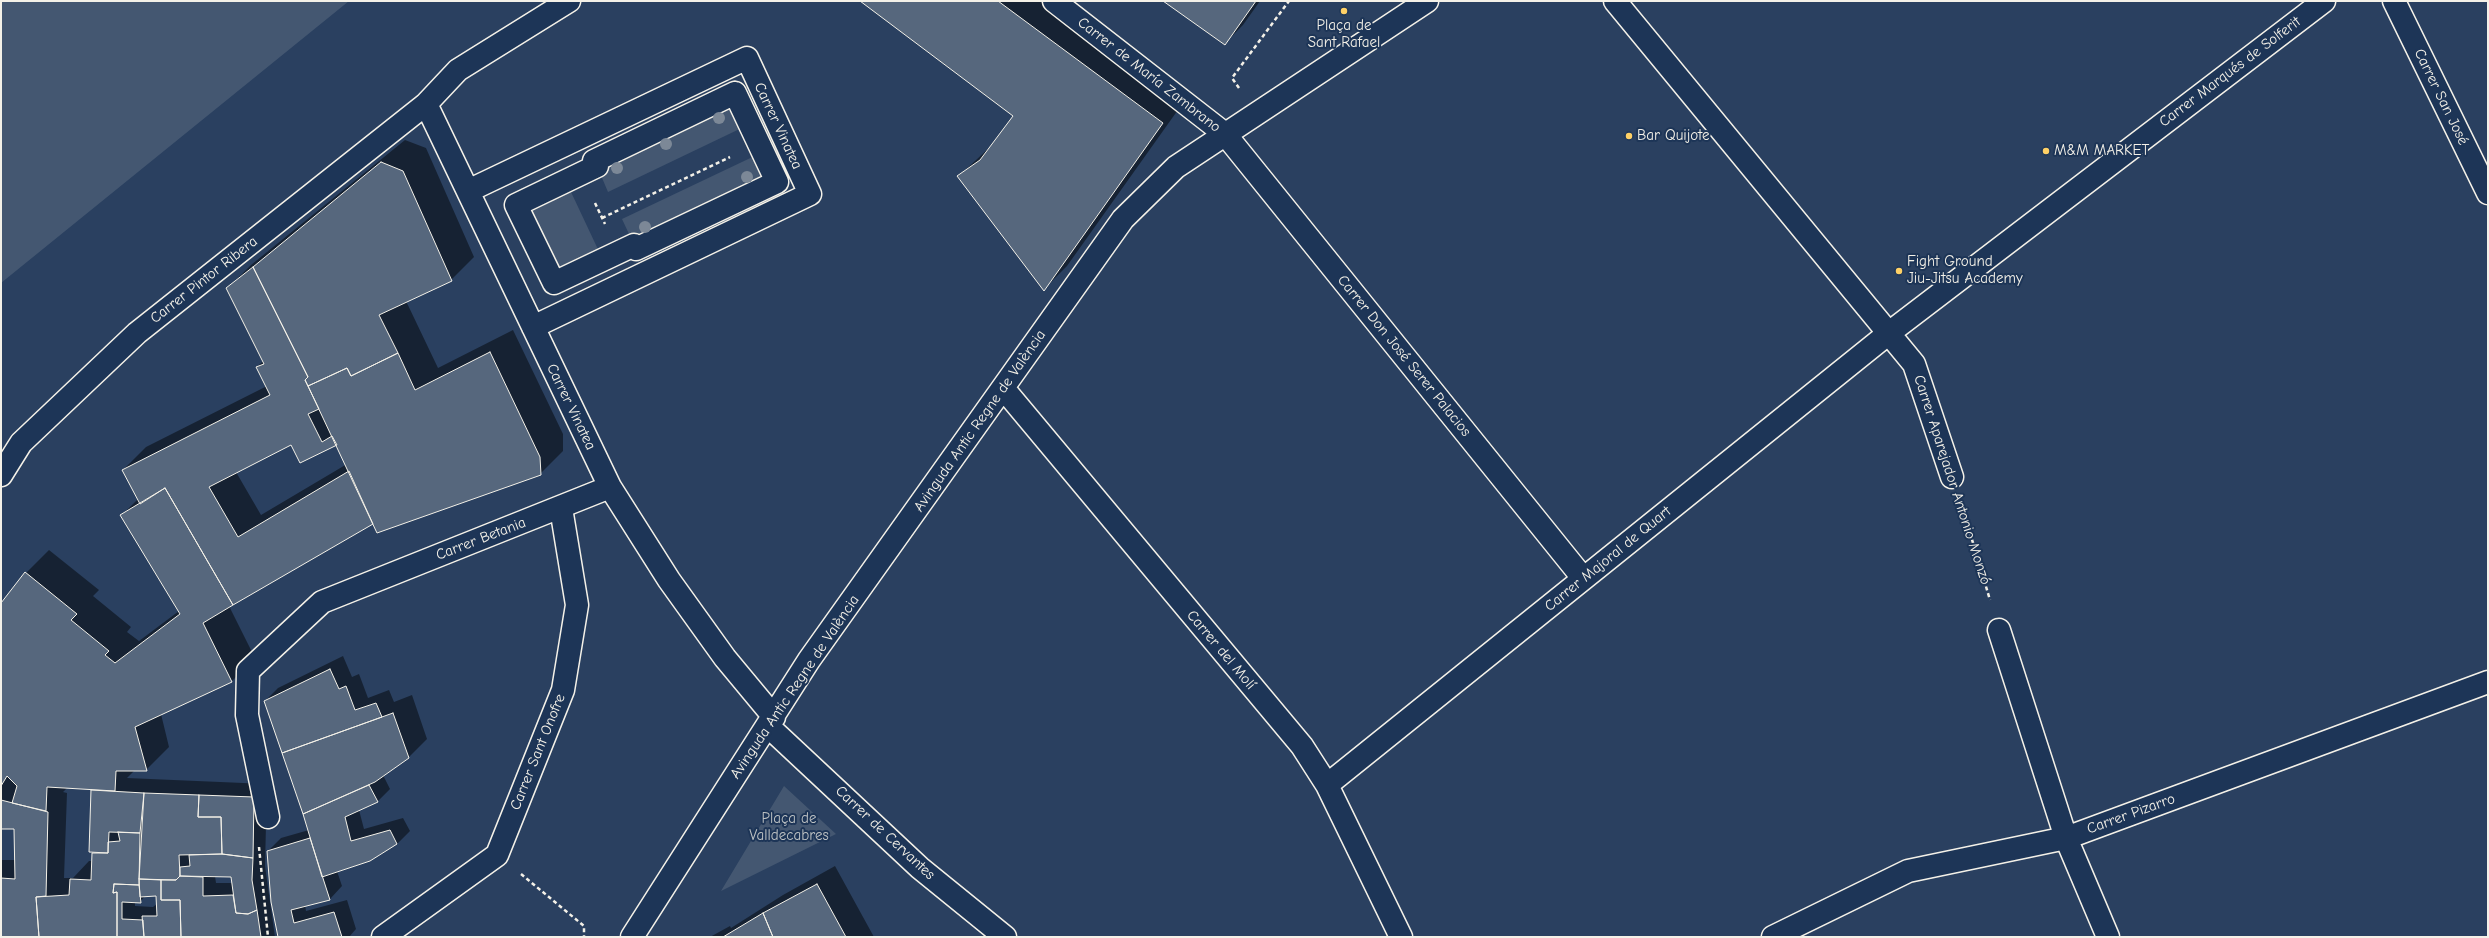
<!DOCTYPE html>
<html>
<head>
<meta charset="utf-8">
<style>
	body { margin:0 }
	#map { position:relative; width:2489px; height:938px; overflow:hidden; background:#2a4060; font-family:"Comic Neue",sans-serif }
	canvas { display:block }
	.frame { position:absolute; inset:0; border:2px solid #f4f1e8; pointer-events:none }
</style>
</head>
<body>
<div id="map">
<canvas width="2489" height="938"></canvas>
<div class="frame"></div>
</div>
<script>
const g = document.querySelector('canvas').getContext('2d');
g.lineJoin = 'round';
function fillPath(path, color) {
  g.fillStyle = color;
  g.fill(path, 'evenodd');
}
function poly(rows) {
  const path = new Path2D();
  for (const r of rows) {
    path.moveTo(r[0], r[1]);
    for (let i = 2; i < r.length; i += 2) path.lineTo(r[i], r[i + 1]);
  }
  return path;
}
function stroke(path, color, width, dash) {
  g.strokeStyle = color;
  g.lineWidth = width;
  g.lineCap = dash ? 'butt' : 'round';
  g.setLineDash(dash || []);
  g.stroke(path);
}
function drawText(font, color, halo, rows, align = 'center') {
  g.font = font + ' "Comic Neue",sans-serif';
  g.lineWidth = 4;
  g.setLineDash([]);
  g.textBaseline = 'middle';
  g.strokeStyle = halo;
  g.fillStyle = color;
  for (const [text, x, y, turn = 0] of rows) {
    g.save();
    g.translate(x, y);
    g.rotate((+turn || 0) * Math.PI / 180);
    g.textAlign = isNaN(turn) ? turn : align;
    if (halo) g.strokeText(text, 0, 0);
    g.fillText(text, 0, 0);
    g.restore();
  }
}
fillPath(poly([
	[1,1,349,1,1,283],
	[735,93,750,124,608,192,597,166],
	[763,152,777,182,636,249,622,219],
	[571,192,603,260,554,283,522,216],
	[784,786,836,834,721,891]
]), '#445771');
fillPath(poly([
	[862,1,1052,1,1185,100,1067,266,1044,289,959,176,991,146,1014,116],
	[1165,1,1260,1,1243,25,1224,44],
	[405,140,426,148,474,257,451,280,406,301,438,368,513,330,563,434,563,451,540,474,373,522,229,606,255,658,232,681,161,714,169,747,146,770,135,770,127,778,267,784,265,866,275,937,1,937,1,860,15,860,15,828,1,828,1,604,26,573,49,550,99,590,93,596,131,627,127,632,139,641,179,611,122,515,138,499,123,470,146,447,267,386,257,367,264,360,228,288,251,265],
	[291,444,337,444,347,464,261,515,236,472],
	[68,787,92,789,90,851,96,851,93,854,93,861,89,861,73,878,64,878,67,793,63,792],
	[215,876,231,876,232,883,216,883],
	[146,895,157,895,157,904,153,907,135,906,135,901,140,902],
	[343,656,352,677,359,674,368,698,389,690,394,702,412,695,427,739,409,757,383,775,390,789,378,801,359,810,364,829,403,818,410,831,397,844,337,871,342,886,330,899,305,905,306,911,347,900,356,929,349,937,279,937,268,851,281,838,309,830,265,701,278,688],
	[835,866,874,937,710,937,730,926,731,928,783,895]
]), '#0007');
const building = poly([
	[860,1,998,1,1163,123,1044,291,957,176,980,160,1013,116,860,1],
	[1163,1,1256,1,1225,45,1163,1],
	[381,162,403,171,452,281,379,315,398,353,351,376,347,368,308,386,305,380,308,377,253,267,381,162],
	[253,267,308,377,305,380,319,409,308,414,322,442,332,436,337,445,300,463,291,445,209,487,238,537,349,471,373,524,233,605,165,488,140,504,122,470,270,395,256,367,264,364,226,288,253,267],
	[490,352,540,457,541,475,377,533,308,386,347,368,351,376,398,353,415,390,490,352],
	[165,488,233,605,203,623,232,682,135,727,147,771,116,771,115,791,47,787,46,811,12,803,17,786,7,776,1,786,1,603,25,572,77,614,71,620,109,651,105,655,115,663,180,614,120,515,165,488],
	[330,669,339,689,346,686,355,710,376,703,382,717,282,753,264,701,330,669],
	[393,713,409,758,375,782,303,814,282,753,393,713],
	[369,785,378,802,345,817,351,841,390,830,397,844,370,861,322,877,303,814,369,785],
	[91,790,144,793,140,833,109,832,108,853,89,852,91,790],
	[144,793,199,795,198,817,221,817,222,854,179,855,180,876,176,880,139,879,144,793],
	[199,795,254,797,253,858,222,854,221,817,198,817,199,795],
	[1,800,48,812,46,896,36,897,39,937,1,937,1,878,15,879,14,829,1,829,1,800],
	[118,832,140,833,139,885,114,884,113,893,117,892,117,937,39,937,36,897,69,895,70,879,91,880,92,853,108,853,108,842,120,841,118,832],
	[310,838,330,900,291,910,294,923,334,912,342,937,278,937,271,902,267,851,310,838],
	[222,854,253,858,252,880,257,910,248,914,236,913,231,877,180,876,180,867,190,866,189,855,222,854],
	[180,876,203,877,203,896,233,895,236,913,248,914,257,910,261,937,181,937,180,900,161,900,161,880,176,880,180,876],
	[139,879,161,880,161,900,180,900,181,937,144,937,142,916,157,916,156,896,140,897,139,879],
	[114,884,139,885,141,903,122,902,122,919,143,920,144,937,117,937,117,892,113,893,114,884],
	[817,884,846,937,773,937,763,913,817,884],
	[763,913,773,937,723,937,763,913]
]);
fillPath(building, '#56677d');
stroke(building, '#f4f1e8', 1);
const minor = poly([
	[1054,1,1225,134,1583,578],
	[1615,1,1914,364,1952,477],
	[2394,1,2488,193],
	[735,93,777,182,636,249,634,245,554,283,516,205,597,166,594,161,735,93],
	[426,104,610,487,669,580,725,658,774,717],
	[468,191,747,58,810,194,533,327],
	[1003,388,1302,746,1327,785,1401,937],
	[1,475,21,443,137,333,426,104,458,70,569,1],
	[1999,630,2066,838,2108,937],
	[768,726,920,868,1005,937],
	[1327,785,1889,333,2324,1],
	[268,817,247,715,248,671,322,602,610,487],
	[383,937,497,855,563,690,577,605,561,508],
	[632,937,809,660,1123,219,1176,167,1427,1],
	[1773,937,1908,871,2066,838,2488,682]
]);
stroke(minor, '#f4f1e8', 25);
stroke(poly([
	[1239,88,1232,78,1289,1],
	[595,203,605,224],
	[602,218,730,157],
	[1962,506,1990,600],
	[259,847,268,937],
	[521,874,584,926,584,937]
]), '#f4f1e8', 2.5, [4, 3]);
stroke(minor, '#1d3557', 22);
g.fillStyle = '#7c8897';
for (const [x, y] of [
	[719,118],
	[666,144],
	[617,168],
	[747,177],
	[645,227]
]) {
  g.beginPath();
  g.arc(x, y, 6, 0, 2 * Math.PI);
  g.fill();
}
for (const [x, y, r, color] of [
	[1344,11,4,"#ffd166"],
	[1629,136,4,"#ffd166"],
	[2046,151,4,"#ffd166"],
	[1899,271,4,"#ffd166"]
]) {
  const dot = new Path2D();
  dot.arc(x, y, r, 0, 2 * Math.PI);
  g.fillStyle = color;
  g.fill(dot);
  stroke(dot, '#1d3557', 1.5);
}
drawText('15px', '#f4f1e8', '#1d3557', [
	["Plaça de",1344,26,"center"],
	["Sant Rafael",1344,43,"center"],
	["Bar Quijote",1637,136],
	["M&M MARKET",2054,151],
	["Fight Ground",1907,262],
	["Jiu-Jitsu Academy",1907,279]
], 'left');
drawText('15px', '#f4f1e8', '#1d3557', [
	["Carrer Marqués de Solferit",2230,72,-37],
	["Carrer de María Zambrano",1149,75,38],
	["Carrer San José",2441,97,64],
	["Carrer Vinatea",778,126,65],
	["Carrer Pintor Ribera",204,280,-38],
	["Carrer Don José Serer Palacios",1404,356,51],
	["Carrer Vinatea",571,407,64],
	["Avinguda Antic Regne de València",980,421,-55],
	["Carrer Aparejador Antonio Monzó",1952,480,72],
	["Carrer Betania",481,539,-21],
	["Carrer Majoral de Quart",1608,559,-39],
	["Carrer del Molí",1221,650,50],
	["Avinguda Antic Regne de València",795,687,-56],
	["Carrer Sant Onofre",538,752,-68],
	["Carrer Pizarro",2131,814,-20],
	["Carrer de Cervantes",885,833,43]
]);
drawText('15px', '#bfc3c4', '#1d3557', [
	["Plaça de",789,819],
	["Valldecabres",789,836]
]);
</script>
</body>
</html>
